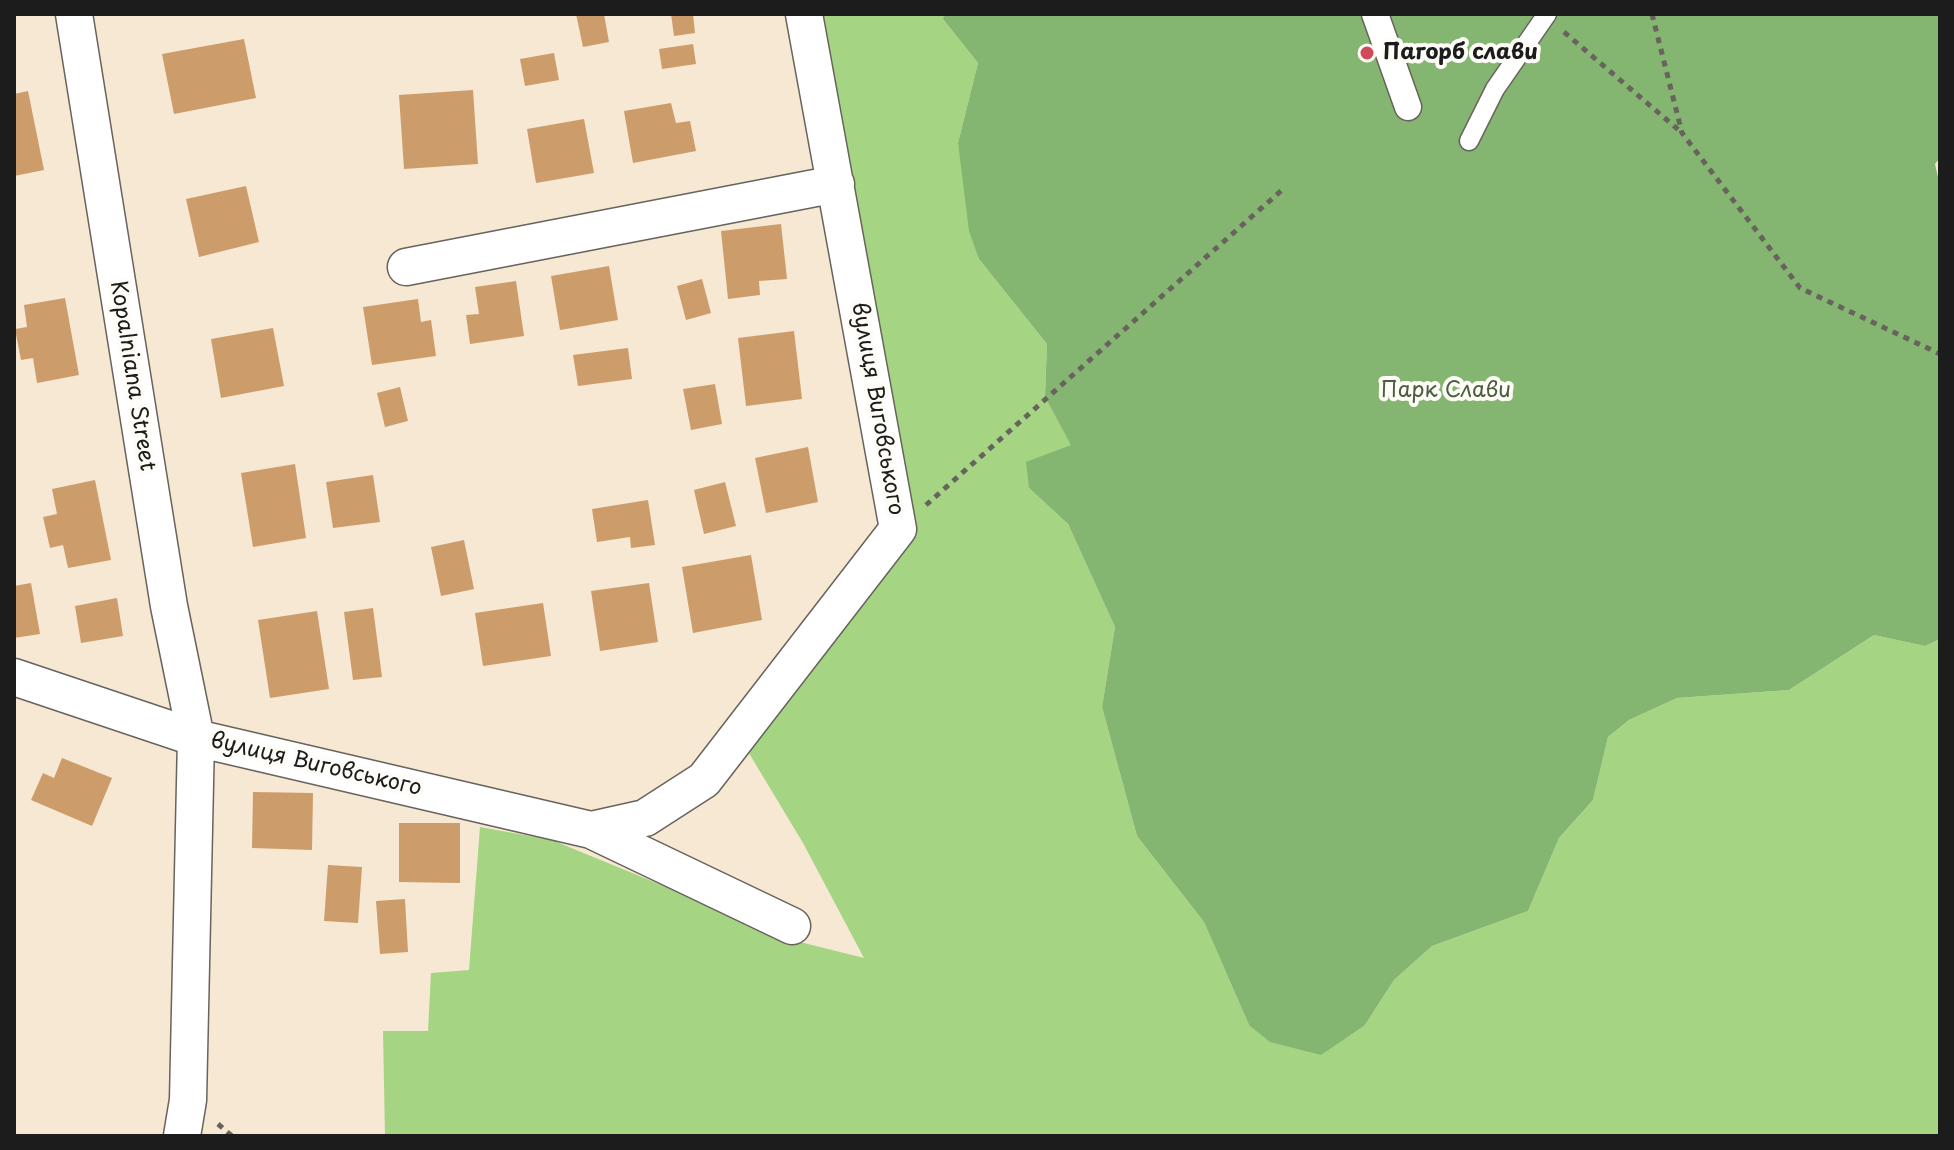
<!DOCTYPE html>
<html>
<head>
<meta charset="utf-8">
<style>
	body { margin:0 }
	#map { position:relative; width:1954px; height:1150px; overflow:hidden; background:#f6e8d3; font-family:"Playpen Sans",sans-serif }
	canvas { display:block }
	.frame { position:absolute; inset:0; border:16px solid #1c1c1c; pointer-events:none }
</style>
</head>
<body>
<div id="map">
<canvas width="1954" height="1150"></canvas>
<div class="frame"></div>
</div>
<script>
const g = document.querySelector('canvas').getContext('2d');
g.lineJoin = 'round';
function fillPath(path, color) {
  g.fillStyle = color;
  g.fill(path, 'evenodd');
}
function poly(rows) {
  const path = new Path2D();
  for (const r of rows) {
    path.moveTo(r[0], r[1]);
    for (let i = 2; i < r.length; i += 2) path.lineTo(r[i], r[i + 1]);
  }
  return path;
}
function stroke(path, color, width, dash) {
  g.strokeStyle = color;
  g.lineWidth = width;
  g.lineCap = dash ? 'butt' : 'round';
  g.setLineDash(dash || []);
  g.stroke(path);
}
function drawText(font, color, halo, rows, align = 'center') {
  g.font = font + ' "Playpen Sans",sans-serif';
  g.lineWidth = 8;
  g.setLineDash([]);
  g.textBaseline = 'middle';
  g.strokeStyle = halo;
  g.fillStyle = color;
  for (const [text, x, y, turn = 0] of rows) {
    g.save();
    g.translate(x, y);
    g.rotate((+turn || 0) * Math.PI / 180);
    g.textAlign = isNaN(turn) ? turn : align;
    if (halo) g.strokeText(text, 0, 0);
    g.fillText(text, 0, 0);
    g.restore();
  }
}
fillPath(poly([
	[797,14,944,14,943,19,978,63,958,143,979,259,1047,344,1045,397,1072,445,1029,488,1068,524,1115,627,1102,707,1137,836,1204,922,1249,1025,1365,1025,1394,980,1432,946,1528,911,1559,838,1593,800,1608,737,1629,720,1677,698,1789,690,1874,635,1925,646,1940,639,1940,1136,385,1136,383,1031,428,1031,431,973,469,970,480,827,552,840,800,942,864,958,803,843,732,725,892,521]
]), '#a5d583');
fillPath(poly([
	[944,14,1940,14,1940,158,1935,164,1940,186,1940,639,1925,646,1874,635,1789,690,1677,698,1629,720,1608,737,1593,800,1559,838,1528,911,1432,946,1394,980,1365,1025,1321,1055,1270,1042,1249,1025,1204,922,1137,836,1102,707,1115,627,1068,524,1029,488,1026,462,1071,445,1045,397,1047,344,979,259,969,231,958,143,978,63,943,19]
]), '#84b671');
fillPath(poly([
	[576,14,604,14,609,42,583,47],
	[671,14,693,14,695,33,674,36],
	[244,39,256,98,174,114,162,54],
	[693,44,696,64,662,69,659,49],
	[554,53,559,80,525,86,520,59],
	[473,90,478,164,404,169,399,95],
	[28,91,44,170,14,176,14,94],
	[671,103,676,123,690,121,696,151,633,163,624,111],
	[584,119,594,173,536,183,527,129],
	[246,186,259,242,199,257,186,199],
	[781,224,787,279,759,281,760,295,728,299,721,231],
	[609,266,618,320,560,330,551,276],
	[702,279,711,313,686,320,677,286],
	[516,281,524,336,470,344,466,315,479,314,475,287],
	[65,298,79,375,37,383,33,358,21,360,15,329,27,327,24,305],
	[418,299,421,322,431,320,436,356,372,365,363,307],
	[273,328,284,386,221,398,211,339],
	[794,331,802,399,746,406,738,338],
	[628,348,632,379,578,386,573,355],
	[715,384,722,424,691,430,683,389],
	[400,387,408,421,385,427,377,393],
	[808,447,818,502,766,513,755,458],
	[295,464,306,538,253,547,241,473],
	[373,475,380,522,333,528,326,482],
	[95,480,111,560,68,568,63,545,50,548,43,517,57,514,52,489],
	[725,482,736,526,704,534,694,490],
	[648,500,655,545,631,548,630,537,597,542,592,509],
	[464,540,474,589,441,596,431,547],
	[751,555,762,620,693,633,682,567],
	[31,583,40,634,14,638,14,586],
	[649,583,658,642,600,651,591,591],
	[117,598,123,636,81,643,75,606],
	[543,603,551,656,483,666,475,613],
	[373,608,382,677,353,680,344,612],
	[317,611,329,689,270,698,258,620],
	[62,758,112,778,92,826,31,800,43,773,54,778],
	[253,792,313,793,312,850,252,848],
	[399,823,460,823,460,883,399,882],
	[328,865,362,867,358,923,324,921],
	[405,899,408,952,380,954,376,901]
]), '#cd9c6b');
const service = poly([
	[1469,141,1495,89,1547,14]
]);
const pedestrian = poly([
	[1375,14,1408,107]
]);
const minor = poly([
	[74,14,169,606,196,738,188,1100,182,1136],
	[406,267,836,184],
	[14,677,196,738,591,830,792,926],
	[591,830,645,818,704,780,898,529,804,14]
]);
stroke(service, '#68635c', 21);
stroke(pedestrian, '#68635c', 29);
stroke(minor, '#68635c', 39);
stroke(poly([
	[1652,14,1682,133,1800,288,1940,354],
	[1564,32,1681,132],
	[926,505,1283,189],
	[218,1124,232,1136]
]), '#68635c', 5, [6, 6]);
stroke(service, '#fff', 18);
stroke(pedestrian, '#fff', 26);
stroke(minor, '#fff', 36);
for (const [x, y, r, color] of [
	[1367,53,8,"#d1495b"]
]) {
  const dot = new Path2D();
  dot.arc(x, y, r, 0, 2 * Math.PI);
  g.fillStyle = color;
  g.fill(dot);
  stroke(dot, '#fdfcf7', 3);
}
drawText('bold 22px', '#1c1c1c', '#fdfcf7', [
	["Пагорб слави",1383,53]
], 'left');
drawText('22px', '#1c1c1c', '#fdfcf7', [
	["Kopalniana Street",132,376,81],
	["вулиця Виговського",877,409,80],
	["вулиця Виговського",316,765,13]
]);
drawText('22px', '#4c5d40', '#fdfcf7', [
	["Парк Слави",1446,391]
]);
</script>
</body>
</html>
